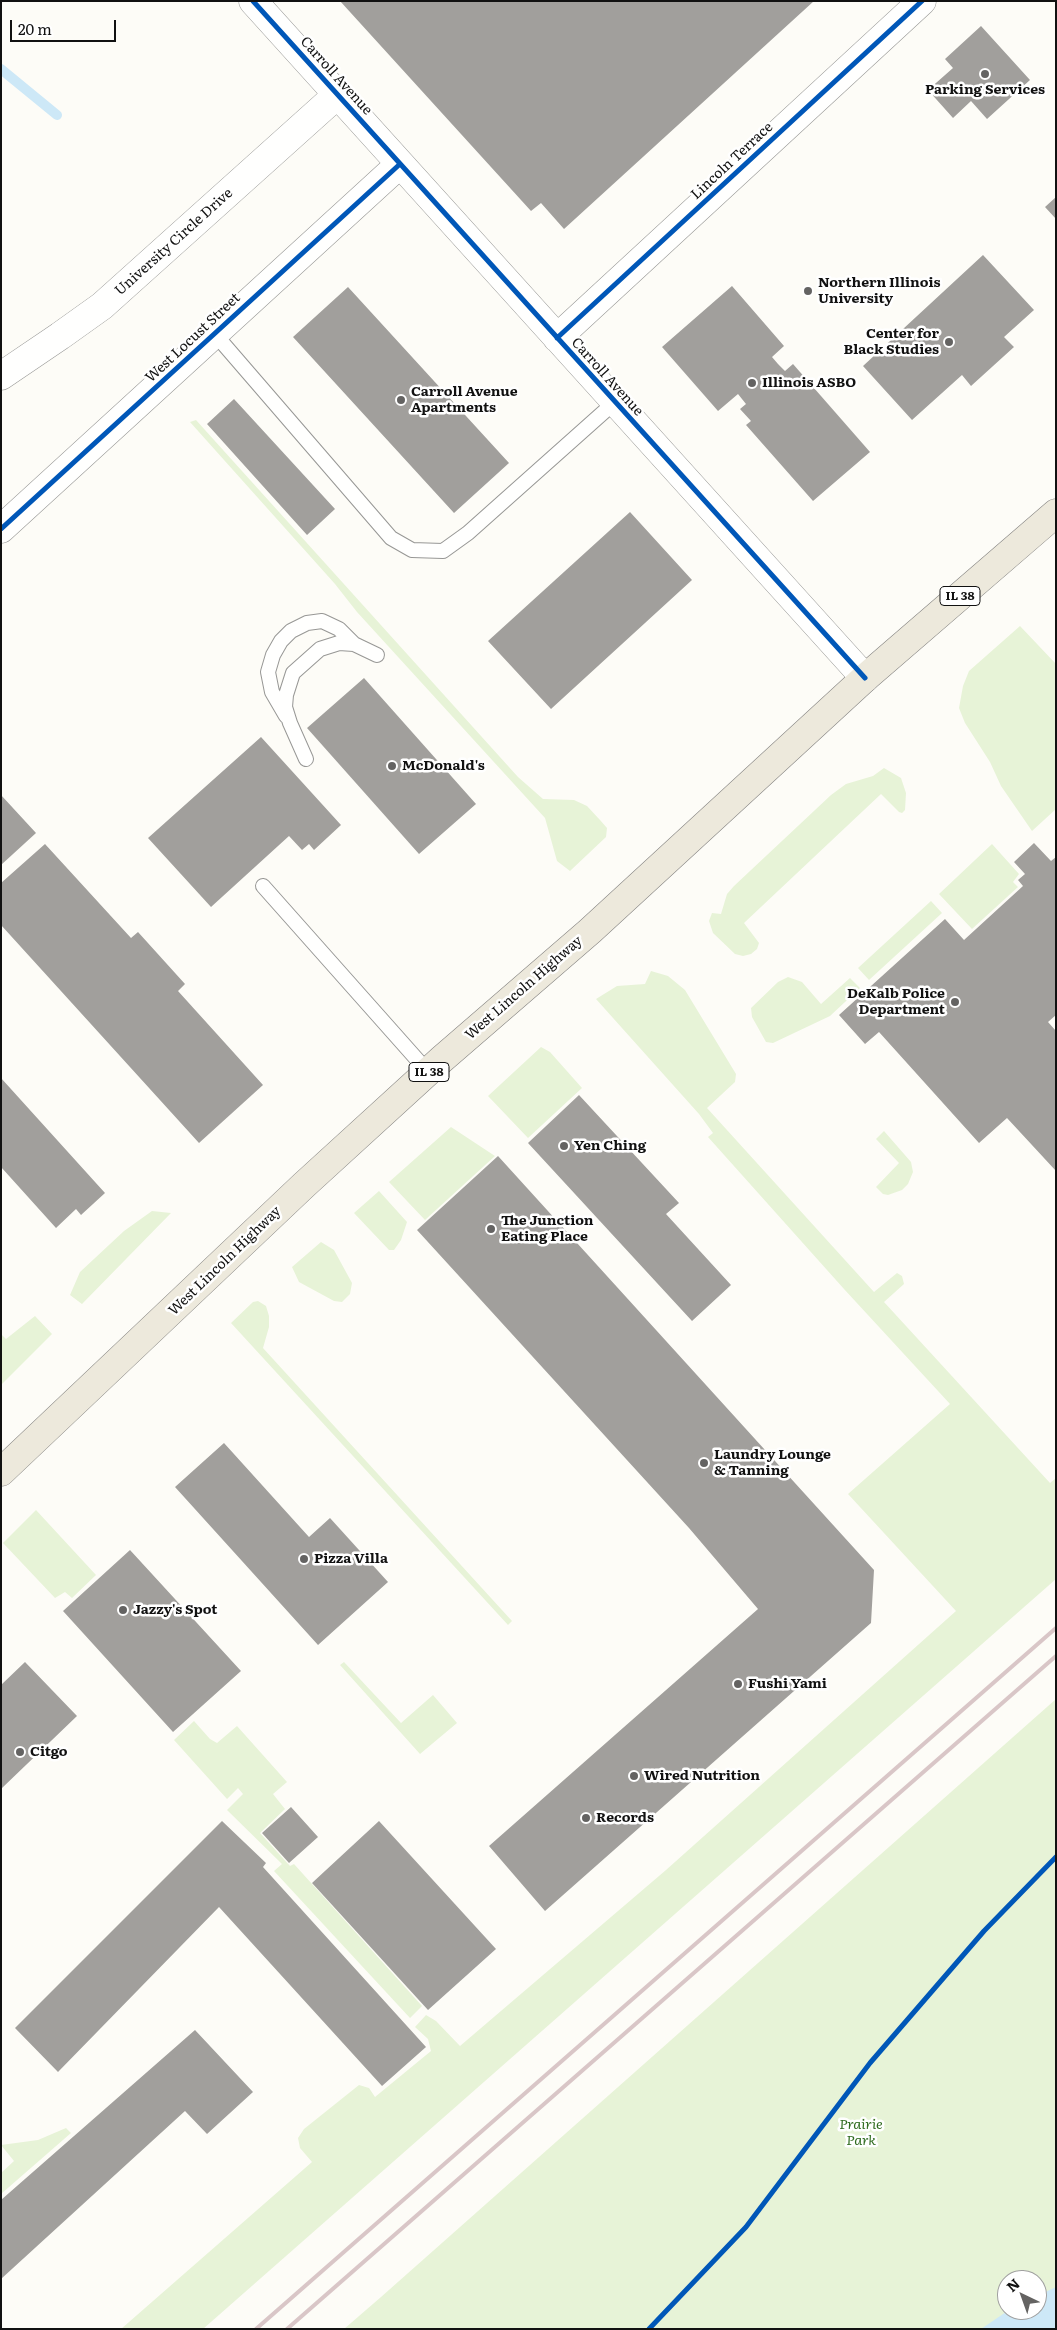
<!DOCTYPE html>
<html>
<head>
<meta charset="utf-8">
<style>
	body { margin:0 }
	#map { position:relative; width:1057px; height:2330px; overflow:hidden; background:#fdfcf7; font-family:Literata,serif }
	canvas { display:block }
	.frame { position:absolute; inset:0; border:2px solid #111; pointer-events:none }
	.north { position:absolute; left:997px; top:2270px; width:50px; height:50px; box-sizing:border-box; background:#fff; border:1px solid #a0a0a0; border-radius:50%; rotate:318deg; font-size:14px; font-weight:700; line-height:20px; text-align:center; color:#111 }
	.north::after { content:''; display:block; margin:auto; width:18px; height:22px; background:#646362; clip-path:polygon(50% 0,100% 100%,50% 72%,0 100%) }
	.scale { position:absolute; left:10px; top:20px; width:106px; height:22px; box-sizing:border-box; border:2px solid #111; border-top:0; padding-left:6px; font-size:15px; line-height:18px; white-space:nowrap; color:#111; -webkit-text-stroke:4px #fff; paint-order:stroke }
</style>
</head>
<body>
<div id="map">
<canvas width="1057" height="2330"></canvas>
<div class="frame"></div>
<div class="north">N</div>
<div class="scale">20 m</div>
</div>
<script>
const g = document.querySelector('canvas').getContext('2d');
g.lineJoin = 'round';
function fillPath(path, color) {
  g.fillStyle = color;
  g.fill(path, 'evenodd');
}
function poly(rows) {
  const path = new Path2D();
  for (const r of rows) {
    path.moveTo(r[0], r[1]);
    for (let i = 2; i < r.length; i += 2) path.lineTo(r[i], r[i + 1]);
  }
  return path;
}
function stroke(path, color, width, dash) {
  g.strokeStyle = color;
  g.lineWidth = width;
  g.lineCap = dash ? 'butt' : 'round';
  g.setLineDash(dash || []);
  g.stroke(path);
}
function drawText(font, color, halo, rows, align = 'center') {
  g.font = font + ' Literata,serif';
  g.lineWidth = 5;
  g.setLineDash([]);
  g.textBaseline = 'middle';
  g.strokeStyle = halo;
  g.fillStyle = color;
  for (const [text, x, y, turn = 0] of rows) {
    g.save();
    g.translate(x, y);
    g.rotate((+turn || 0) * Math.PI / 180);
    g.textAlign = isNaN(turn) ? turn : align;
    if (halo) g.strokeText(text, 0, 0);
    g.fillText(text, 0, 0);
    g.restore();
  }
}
fillPath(poly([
	[196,420,518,777,543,799,574,800,587,806,600,820,607,828,606,837,570,871,557,861,545,818,357,612,335,584,190,422],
	[1020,626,1056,664,1056,809,1032,831,1001,786,990,762,965,723,959,708,963,686,969,671],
	[884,768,901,778,906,793,905,810,902,813,899,812,881,794,744,923,759,943,757,949,751,954,743,956,735,954,713,933,709,921,712,913,721,914,727,894,734,886,831,795,846,784,873,776],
	[992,844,1019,874,1013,882,1018,887,972,929,939,894],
	[931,901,942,913,869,980,858,968],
	[651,971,668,976,685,990,736,1074,735,1082,707,1108,874,1292,897,1273,902,1276,904,1284,884,1302,1050,1483,1056,1478,1056,1579,203,2329,121,2329,312,2162,300,2148,298,2138,304,2129,359,2085,369,2088,375,2097,431,2051,428,2039,415,2027,426,2015,436,2021,460,2046,666,1870,956,1611,848,1494,950,1404,844,1289,708,1137,713,1133,699,1114,596,999,617,986,645,984],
	[788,977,802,982,821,1004,850,978,860,988,830,1016,773,1043,766,1042,752,1017,751,1008,778,982],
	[541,1047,550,1052,582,1088,528,1138,488,1096],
	[451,1127,495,1156,425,1220,389,1182],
	[884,1131,911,1162,913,1172,908,1184,902,1190,888,1195,883,1194,876,1187,899,1163,876,1139],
	[379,1191,407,1222,401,1240,394,1250,389,1250,354,1213],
	[152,1211,171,1213,82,1304,70,1295,80,1272,124,1231],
	[321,1242,334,1250,352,1283,350,1294,342,1302,334,1301,299,1282,292,1267],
	[258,1301,266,1306,269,1316,269,1327,263,1348,512,1621,508,1625,231,1323,253,1302],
	[35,1316,52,1334,1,1385,1,1334,6,1339],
	[36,1510,96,1575,72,1598,65,1592,55,1598,3,1543],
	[344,1662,401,1723,433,1695,457,1723,420,1754,340,1665],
	[1056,1699,1056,2329,344,2329,381,2297],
	[1007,2280,1037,2280,1037,2310,1007,2310],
	[194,1721,210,1739,217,1743,237,1726,287,1782,273,1794,285,1809,260,1833,290,1866,294,1864,422,2006,410,2018,274,1871,282,1864,227,1810,243,1794,238,1788,227,1799,174,1740],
	[66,2128,71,2133,1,2194,1,2173,14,2161,1,2145,38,2140]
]), '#e7f3d7');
fillPath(poly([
	[1056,2287,1056,2329,981,2329,1009,2310,1037,2310,1037,2296]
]), '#cde8f7');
stroke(poly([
	[1,69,57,115]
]), '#cde8f7', 10);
fillPath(poly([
	[340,1,814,1,564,229,541,203,531,211],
	[981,26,1030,80,987,119,971,101,953,118,928,90,953,68,945,59],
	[1056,197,1056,219,1045,207],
	[983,255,1034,310,1004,337,1014,347,971,386,962,375,912,420,863,366],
	[732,286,784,346,772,357,778,364,785,371,793,364,870,452,813,501,746,425,751,421,740,409,746,404,738,394,718,411,662,347],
	[348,287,509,463,454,513,293,337],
	[234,399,335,509,307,535,207,424],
	[630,512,692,580,551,709,488,641],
	[364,678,476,804,419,854,307,728],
	[261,737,341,825,314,850,309,844,302,850,289,836,211,907,148,838],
	[1,795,36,833,1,865],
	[1034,843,1051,861,1056,857,1056,1015,1048,1022,1056,1031,1056,1171,1007,1118,979,1143,879,1032,865,1044,839,1015,945,919,964,940,1023,886,1018,880,1025,874,1014,862],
	[45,844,131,938,138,932,185,984,178,991,263,1085,199,1143,1,925,1,883],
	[1,1078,105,1193,81,1215,76,1209,56,1228,1,1167],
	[579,1095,679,1203,666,1214,731,1285,692,1321,528,1143],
	[498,1156,874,1570,871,1623,545,1911,489,1846,758,1609,689,1528,417,1230],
	[224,1443,309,1537,330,1518,388,1582,318,1645,175,1487],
	[130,1550,241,1671,173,1732,63,1611],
	[25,1662,77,1716,1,1789,1,1685],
	[291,1807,318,1837,289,1863,262,1833],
	[222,1821,266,1863,263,1867,426,2047,382,2086,219,1907,58,2072,15,2028],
	[379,1821,496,1949,428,2010,312,1883],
	[195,2030,253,2092,207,2134,185,2111,1,2279,1,2200]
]), '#a19f9c');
const service = poly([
	[214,333,391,538,412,550,443,551,468,533,615,402],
	[286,716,272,692,268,672,273,655,281,641,291,631,307,623,322,621,339,629,354,644],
	[306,759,290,723,285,707,286,695,293,673,320,649,339,643,354,644,377,655],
	[263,886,429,1073]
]);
const minor = poly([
	[253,1,865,678],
	[557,338,922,1],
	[1,376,60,336,102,306,337,95],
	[1,529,400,164]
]);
const primary = poly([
	[1,1472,304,1185,442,1059,590,931,865,678,1056,513]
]);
stroke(service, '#979795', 16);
stroke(minor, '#979795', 29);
stroke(primary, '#858482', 29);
stroke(service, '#fffffe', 14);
stroke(minor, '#fffffe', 28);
stroke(primary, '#ede9dc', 28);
stroke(poly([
	[256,2329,1056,1628],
	[287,2329,1056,1656]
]), '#d9c6c7', 4);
stroke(poly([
	[253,1,865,678],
	[557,338,922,1],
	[1,529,400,164],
	[649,2329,746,2227,870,2063,984,1931,1056,1857]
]), '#0057b8', 5);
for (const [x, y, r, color] of [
	[985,74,5,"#646362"],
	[808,291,5,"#646362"],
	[949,342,5,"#646362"],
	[752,383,5,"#646362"],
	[401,400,5,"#646362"],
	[392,766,5,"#646362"],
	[955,1002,5,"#646362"],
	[564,1146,5,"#646362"],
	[491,1229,5,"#646362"],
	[704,1463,5,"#646362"],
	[304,1559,5,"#646362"],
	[123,1610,5,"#646362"],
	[738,1684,5,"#646362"],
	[20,1752,5,"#646362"],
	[634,1776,5,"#646362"],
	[586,1818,5,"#646362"]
]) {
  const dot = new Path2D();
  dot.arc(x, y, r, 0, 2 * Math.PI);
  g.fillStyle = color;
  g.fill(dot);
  stroke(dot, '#fff', 2);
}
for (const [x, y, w] of [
	[960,596,40],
	[429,1072,40]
]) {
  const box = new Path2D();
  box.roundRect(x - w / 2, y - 9.5, w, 19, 4);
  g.fillStyle = '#fff';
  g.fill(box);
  stroke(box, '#111', 1);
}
drawText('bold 12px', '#111', null, [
	["IL 38",960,596],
	["IL 38",429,1072]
]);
drawText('14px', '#111', '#fff', [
	["Carroll Avenue",336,76,48],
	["Lincoln Terrace",732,161,-43],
	["University Circle Drive",174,242,-42],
	["West Locust Street",193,338,-43],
	["Carroll Avenue",607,377,48],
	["West Lincoln Highway",524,988,-41],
	["West Lincoln Highway",225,1261,-44]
]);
drawText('bold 14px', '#111', '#fff', [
	["Parking Services",985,90,"center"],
	["Northern Illinois",818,283],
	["University",818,299],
	["Center for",939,334,"right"],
	["Black Studies",939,350,"right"],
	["Illinois ASBO",762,383],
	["Carroll Avenue",411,392],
	["Apartments",411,408],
	["McDonald's",402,766],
	["DeKalb Police",945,994,"right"],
	["Department",945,1010,"right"],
	["Yen Ching",574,1146],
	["The Junction",501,1221],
	["Eating Place",501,1237],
	["Laundry Lounge",714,1455],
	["& Tanning",714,1471],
	["Pizza Villa",314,1559],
	["Jazzy's Spot",133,1610],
	["Fushi Yami",748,1684],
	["Citgo",30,1752],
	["Wired Nutrition",644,1776],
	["Records",596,1818]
], 'left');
drawText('italic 14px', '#2f6b1f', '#fff', [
	["Prairie",861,2125],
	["Park",861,2141]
]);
</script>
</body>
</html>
